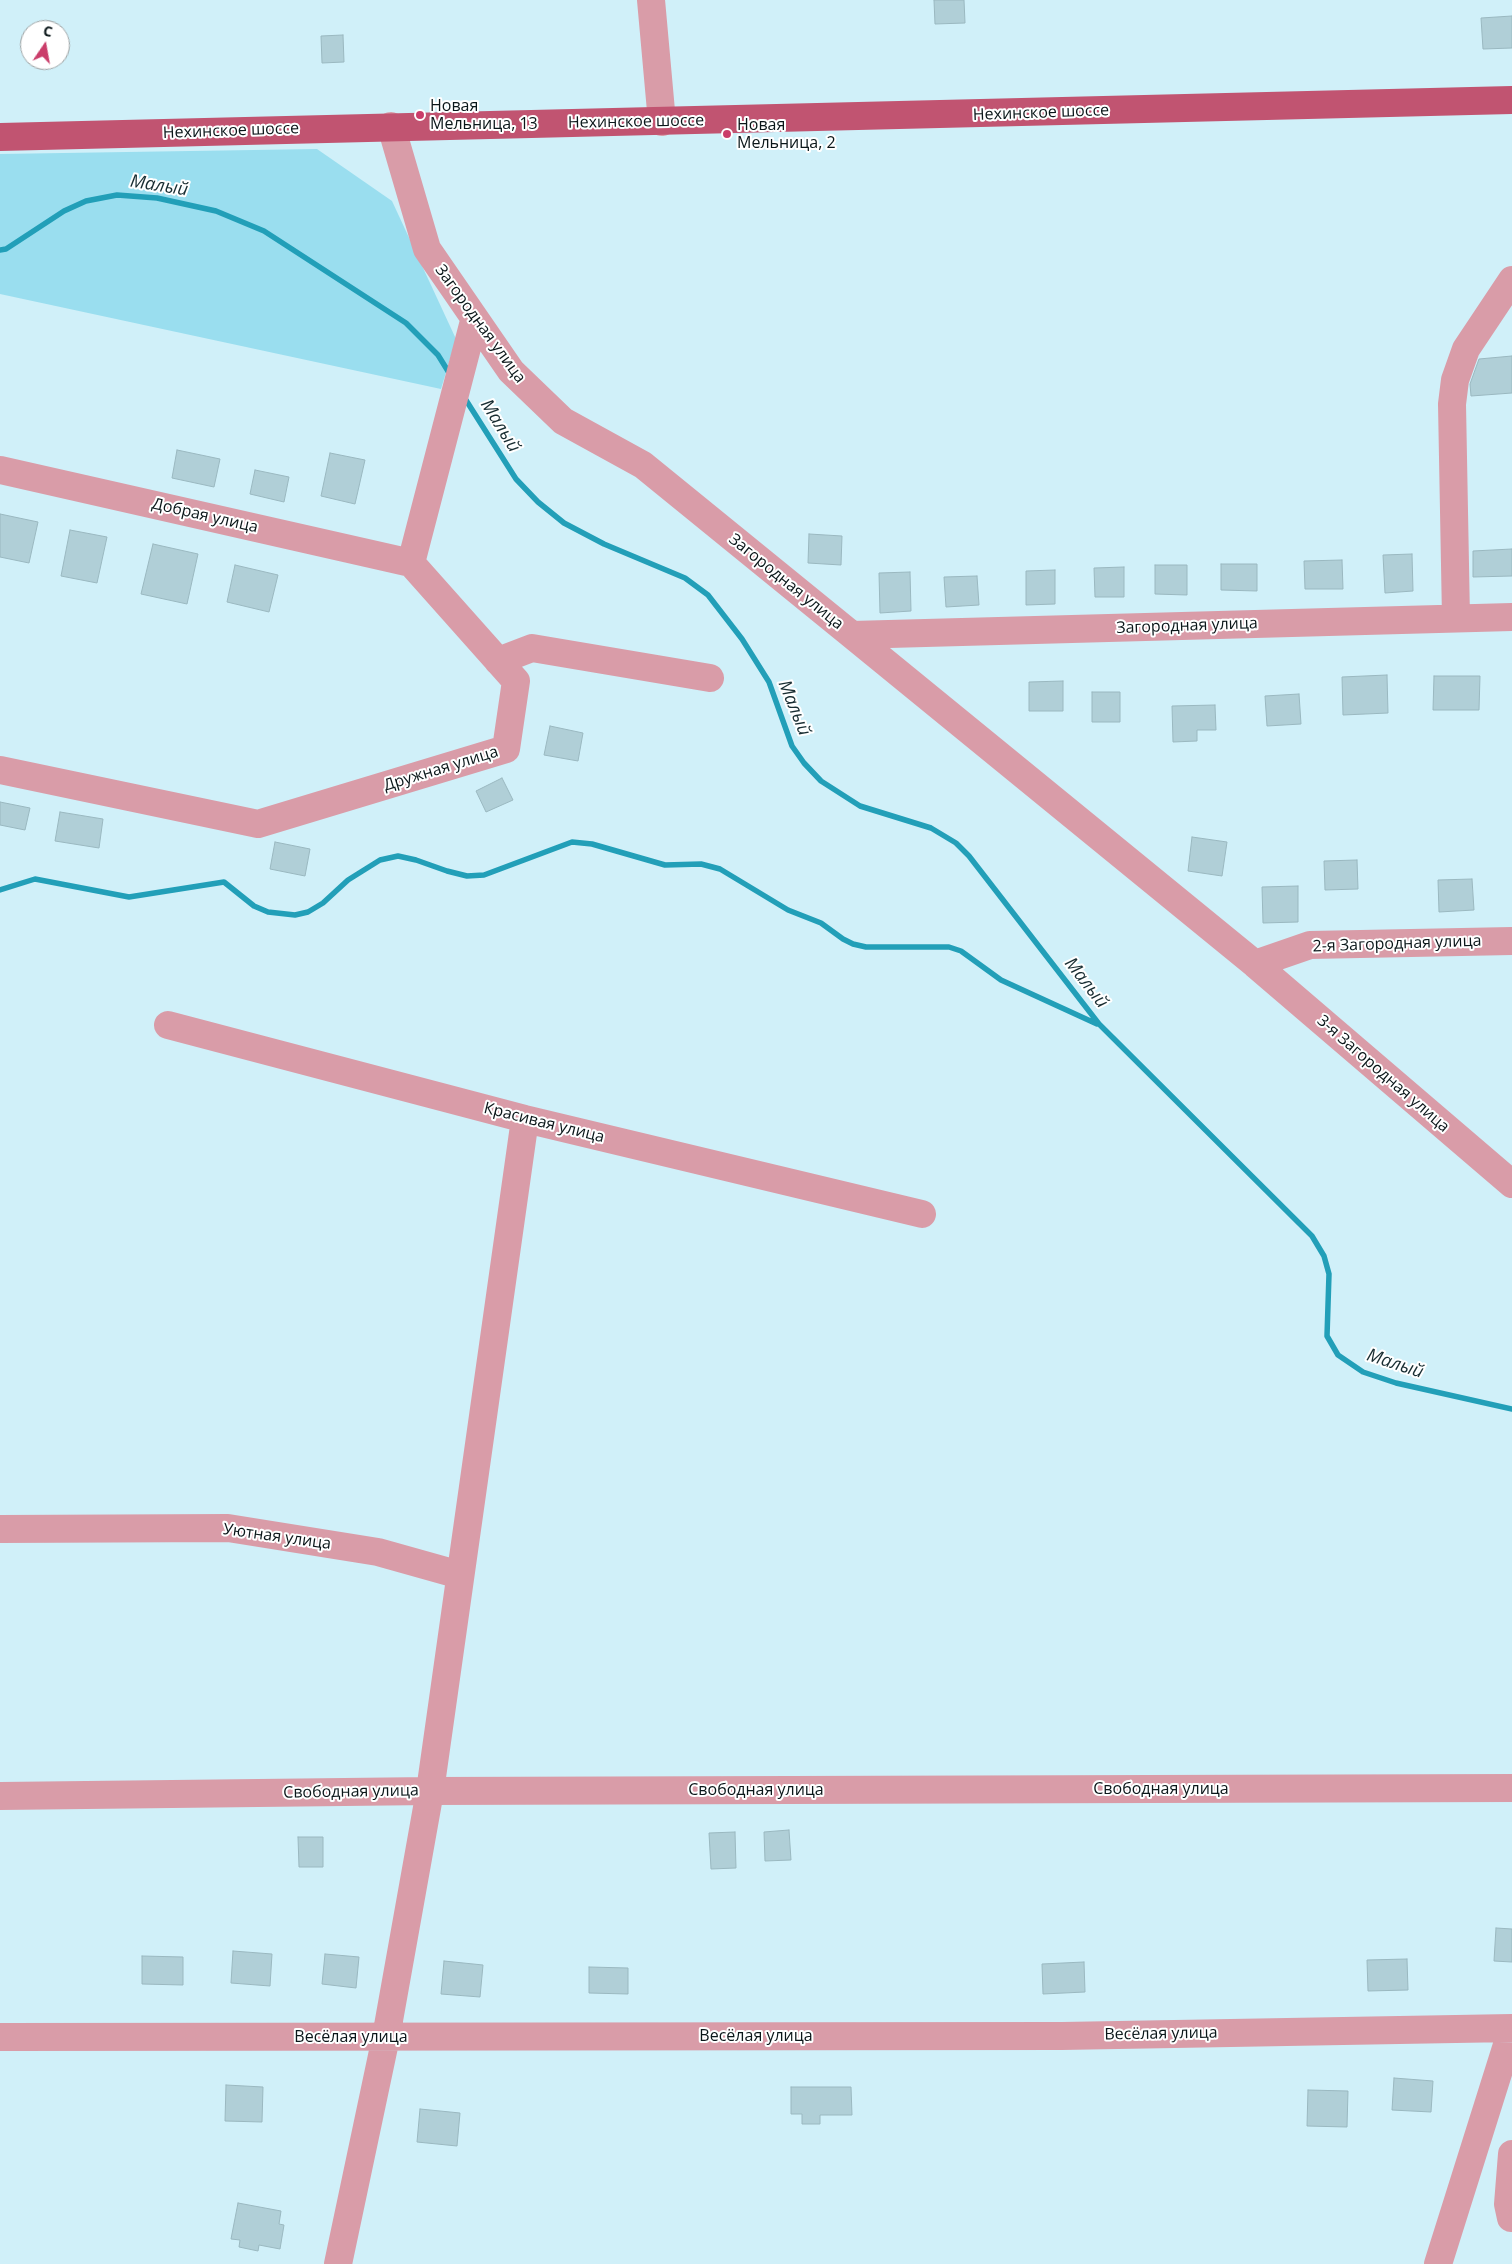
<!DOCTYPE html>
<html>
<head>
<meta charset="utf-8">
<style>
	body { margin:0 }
	#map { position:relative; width:1512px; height:2264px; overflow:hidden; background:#d0f0f9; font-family:"Open Sans",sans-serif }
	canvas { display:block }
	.north { position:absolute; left:20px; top:20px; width:50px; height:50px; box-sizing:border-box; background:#fff; border:1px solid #9da2a3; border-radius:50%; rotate:12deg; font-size:14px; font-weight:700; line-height:20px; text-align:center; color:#0a1619 }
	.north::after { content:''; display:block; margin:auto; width:18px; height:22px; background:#ca3d6a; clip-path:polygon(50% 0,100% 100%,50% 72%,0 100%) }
</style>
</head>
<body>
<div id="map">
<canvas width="1512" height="2264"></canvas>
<div class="north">С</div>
</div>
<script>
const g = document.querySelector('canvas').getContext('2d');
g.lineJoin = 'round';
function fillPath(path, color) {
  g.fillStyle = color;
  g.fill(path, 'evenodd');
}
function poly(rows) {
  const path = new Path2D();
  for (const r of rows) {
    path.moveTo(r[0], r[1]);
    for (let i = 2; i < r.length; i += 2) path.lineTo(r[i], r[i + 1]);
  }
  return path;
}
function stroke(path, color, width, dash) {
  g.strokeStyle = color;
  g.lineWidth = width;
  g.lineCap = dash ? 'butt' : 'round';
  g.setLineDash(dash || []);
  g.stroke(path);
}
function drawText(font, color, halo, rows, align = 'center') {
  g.font = font + ' "Open Sans",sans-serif';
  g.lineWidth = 4;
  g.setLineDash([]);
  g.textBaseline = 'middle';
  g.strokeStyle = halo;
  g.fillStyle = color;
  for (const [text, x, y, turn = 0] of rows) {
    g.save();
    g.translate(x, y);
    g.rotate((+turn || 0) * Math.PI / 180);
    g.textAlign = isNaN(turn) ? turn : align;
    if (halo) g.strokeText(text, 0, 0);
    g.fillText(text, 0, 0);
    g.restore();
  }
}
fillPath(poly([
	[317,149,392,201,456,339,441,389,0,294,0,154]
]), '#9adeef');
stroke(poly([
	[0,250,6,249,64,211,86,201,117,195,157,198,216,211,264,231,406,323,438,355,451,376],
	[464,397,516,479,538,502,564,523,604,544,685,578,708,595,742,639,769,682,792,746,804,763,821,781,860,806,931,828,956,843,969,856,1099,1024,1312,1236,1324,1256,1329,1274,1327,1336,1338,1355,1363,1372,1396,1383,1512,1409],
	[0,890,35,879,129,897,224,882,254,906,268,912,295,915,308,912,323,903,348,880,380,860,398,856,416,860,447,871,467,876,484,875,572,842,592,844,665,865,701,864,720,869,788,910,821,923,843,939,853,944,866,947,949,947,961,951,1001,980,1097,1024]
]), '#229fb8', 5.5);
const building = poly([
	[934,0,964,0,965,23,935,24,934,0],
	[1512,16,1512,48,1483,49,1481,18,1512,16],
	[343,35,344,62,322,63,321,36,343,35],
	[1512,356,1512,393,1471,396,1470,384,1479,359,1512,356],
	[177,450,220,459,214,487,172,478,177,450],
	[330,453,365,460,355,504,321,496,330,453],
	[255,470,289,477,284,502,250,494,255,470],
	[0,514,38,522,29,563,0,557,0,514],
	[70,530,107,537,97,583,61,576,70,530],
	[809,534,842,536,841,565,808,563,809,534],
	[153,544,198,554,187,604,141,594,153,544],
	[1512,549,1512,576,1473,577,1473,551,1512,549],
	[1412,554,1413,591,1385,593,1383,555,1412,554],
	[1342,560,1343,589,1305,589,1304,561,1342,560],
	[1221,564,1257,564,1257,591,1221,590,1221,564],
	[235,565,278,575,269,612,227,602,235,565],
	[1155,565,1187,565,1187,595,1155,594,1155,565],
	[1124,567,1124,597,1095,597,1094,568,1124,567],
	[1055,570,1055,604,1026,605,1026,571,1055,570],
	[910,572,911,611,880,613,879,573,910,572],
	[977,576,979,605,946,607,944,577,977,576],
	[1387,675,1388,713,1343,715,1342,677,1387,675],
	[1434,676,1480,676,1479,710,1433,710,1434,676],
	[1063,681,1063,711,1029,711,1029,682,1063,681],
	[1092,692,1120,692,1120,722,1092,722,1092,692],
	[1299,694,1301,724,1267,726,1265,696,1299,694],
	[1215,705,1216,730,1197,730,1197,741,1173,742,1172,706,1215,705],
	[550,726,583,733,578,761,544,755,550,726],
	[502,778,513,800,486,812,476,791,502,778],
	[0,802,30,808,25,830,0,825,0,802],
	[60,812,103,819,99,848,55,841,60,812],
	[1192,837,1227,842,1222,876,1188,871,1192,837],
	[275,842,310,849,305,876,270,869,275,842],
	[1357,860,1358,889,1325,890,1324,861,1357,860],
	[1472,879,1474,910,1439,912,1438,880,1472,879],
	[1298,886,1298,922,1263,923,1262,887,1298,886],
	[789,1830,791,1860,765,1861,764,1832,789,1830],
	[735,1832,736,1868,711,1869,709,1833,735,1832],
	[298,1837,323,1837,323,1867,299,1867,298,1837],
	[1496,1928,1512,1929,1512,1962,1494,1961,1496,1928],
	[233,1951,272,1954,270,1986,231,1983,233,1951],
	[325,1954,359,1957,356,1988,322,1984,325,1954],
	[142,1956,183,1957,183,1985,142,1984,142,1956],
	[1407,1959,1408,1990,1368,1991,1367,1960,1407,1959],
	[444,1961,483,1965,480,1997,441,1994,444,1961],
	[1084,1962,1085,1992,1043,1994,1042,1964,1084,1962],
	[589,1967,628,1968,628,1994,589,1993,589,1967],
	[1394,2078,1433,2081,1431,2112,1392,2110,1394,2078],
	[226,2085,263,2087,262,2122,225,2121,226,2085],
	[791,2087,851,2087,852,2115,820,2115,820,2124,802,2124,802,2114,791,2114,791,2087],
	[1308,2090,1348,2091,1347,2127,1307,2126,1308,2090],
	[420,2109,460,2113,457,2146,417,2142,420,2109],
	[238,2203,281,2211,279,2224,284,2225,280,2249,259,2245,258,2251,239,2247,240,2240,231,2239,238,2203]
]);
fillPath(building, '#b0cfd7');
stroke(building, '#9ab8c0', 1);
stroke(poly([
	[651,0,662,122],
	[391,126,427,249,511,371,563,421,643,465,852,635,1512,617],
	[0,470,411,563],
	[411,563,474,321],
	[1456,618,1452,404,1455,380,1466,349,1512,280],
	[852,635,1255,964,1512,1184],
	[498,661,532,648,710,678],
	[0,770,258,824,506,749,516,681,411,563],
	[1255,964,1310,945,1512,941],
	[168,1025,525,1119,922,1214],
	[0,1529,228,1528,378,1552,460,1575],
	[0,1796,430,1791,1512,1788],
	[0,2037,1062,2036,1512,2028],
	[1511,2218,1508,2204,1512,2154],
	[338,2264,386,2037,430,1791,525,1119],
	[1438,2264,1512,2029]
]), '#d99ca8', 28);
stroke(poly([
	[0,137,1512,100]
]), '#c15471', 28);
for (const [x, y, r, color] of [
	[420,115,5,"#ca3d6a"],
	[727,134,5,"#ca3d6a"]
]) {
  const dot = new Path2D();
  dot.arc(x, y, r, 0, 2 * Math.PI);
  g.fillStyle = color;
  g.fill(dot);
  stroke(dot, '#fff', 2);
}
drawText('16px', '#0a1619', '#fff', [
	["Новая",430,106],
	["Мельница, 13",430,124],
	["Новая",737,125],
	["Мельница, 2",737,143]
], 'left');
drawText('16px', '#0a1619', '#fff', [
	["Нехинское шоссе",1041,113,-2],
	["Нехинское шоссе",636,122,-1],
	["Нехинское шоссе",231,131,-2],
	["Загородная улица",480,324,54],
	["Добрая улица",205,516,13],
	["Загородная улица",786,582,39],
	["Загородная улица",1187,626,-2],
	["Дружная улица",441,769,-17],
	["2-я Загородная улица",1397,944,-2],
	["3-я Загородная улица",1383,1074,41],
	["Красивая улица",544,1123,14],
	["Уютная улица",277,1537,8],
	["Свободная улица",1161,1789],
	["Свободная улица",756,1790],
	["Свободная улица",351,1792,-1],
	["Весёлая улица",1161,2034,-1],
	["Весёлая улица",756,2036],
	["Весёлая улица",351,2037]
]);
drawText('italic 18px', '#182d32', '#fff', [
	["Малый",159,186,9],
	["Малый",500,426,58],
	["Малый",794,708,68],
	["Малый",1086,983,52],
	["Малый",1395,1364,18]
]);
</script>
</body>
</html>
